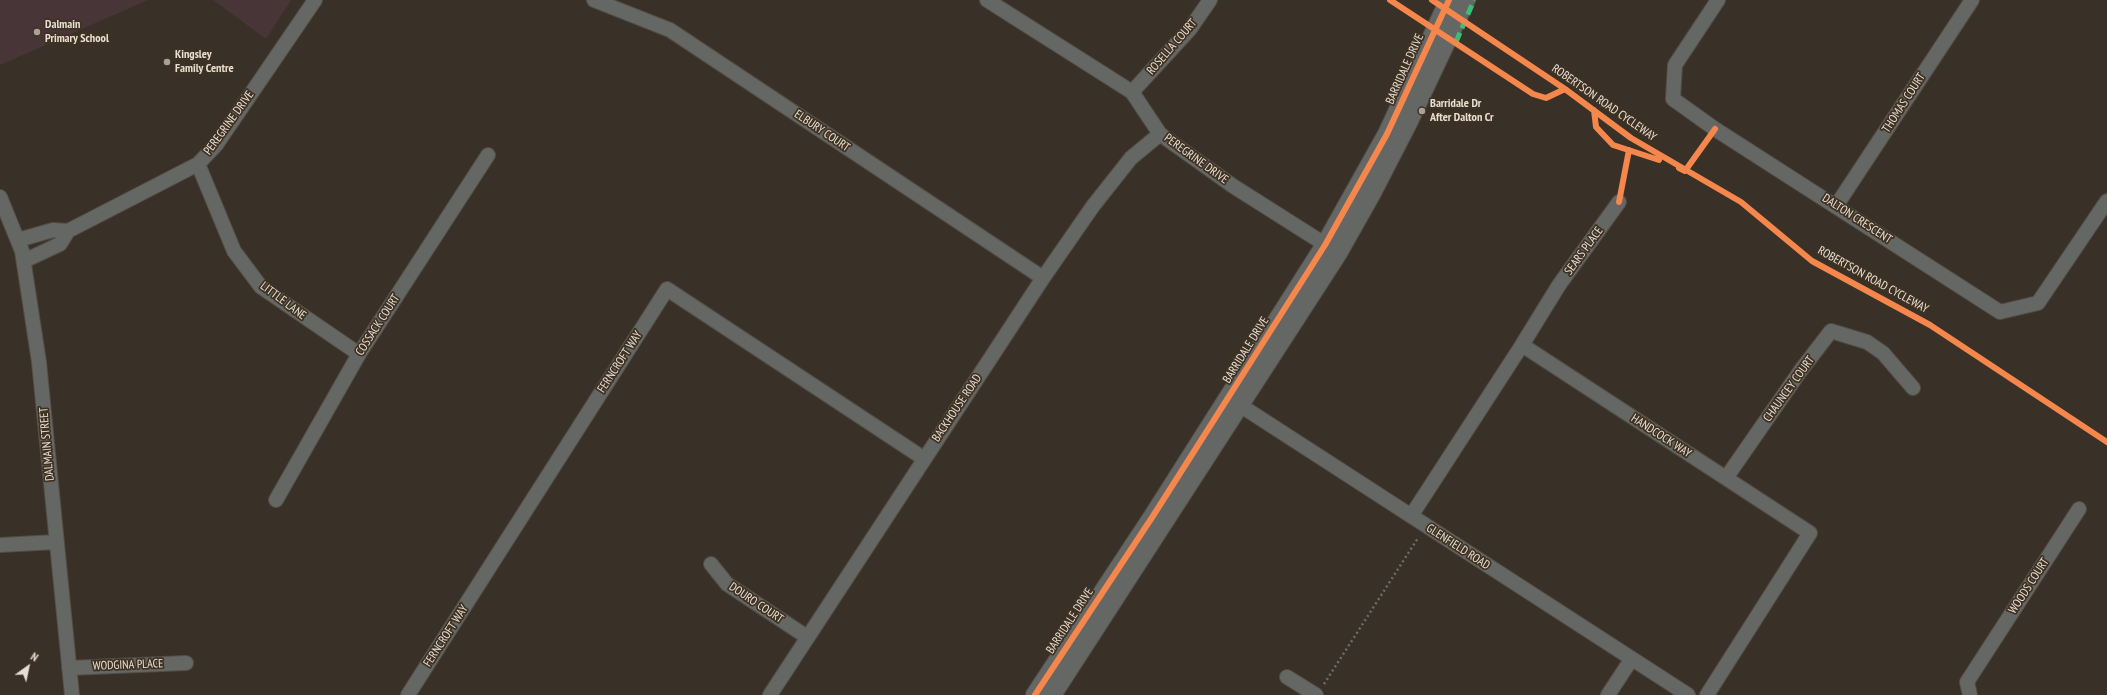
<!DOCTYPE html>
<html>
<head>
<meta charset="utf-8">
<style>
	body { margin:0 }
	#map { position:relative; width:2107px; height:695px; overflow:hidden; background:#393128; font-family:"PT Sans Narrow",sans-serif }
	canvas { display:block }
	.north { position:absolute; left:8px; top:647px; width:40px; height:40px; -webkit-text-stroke:3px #3f3222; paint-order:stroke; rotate:33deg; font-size:11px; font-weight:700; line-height:16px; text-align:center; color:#e7ded5 }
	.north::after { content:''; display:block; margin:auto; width:14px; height:18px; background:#e7ded5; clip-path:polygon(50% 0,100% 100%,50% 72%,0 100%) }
</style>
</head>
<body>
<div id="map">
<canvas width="2107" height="695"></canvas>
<div class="north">N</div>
</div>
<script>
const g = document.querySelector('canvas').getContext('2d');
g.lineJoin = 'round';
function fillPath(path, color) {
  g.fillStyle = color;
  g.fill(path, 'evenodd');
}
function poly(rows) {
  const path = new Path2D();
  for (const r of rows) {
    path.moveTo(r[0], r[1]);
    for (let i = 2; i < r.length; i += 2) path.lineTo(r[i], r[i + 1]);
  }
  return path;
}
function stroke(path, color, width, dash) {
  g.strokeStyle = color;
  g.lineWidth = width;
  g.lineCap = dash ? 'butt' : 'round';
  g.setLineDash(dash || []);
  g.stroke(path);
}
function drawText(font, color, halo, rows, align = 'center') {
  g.font = font + ' "PT Sans Narrow",sans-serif';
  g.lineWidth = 3.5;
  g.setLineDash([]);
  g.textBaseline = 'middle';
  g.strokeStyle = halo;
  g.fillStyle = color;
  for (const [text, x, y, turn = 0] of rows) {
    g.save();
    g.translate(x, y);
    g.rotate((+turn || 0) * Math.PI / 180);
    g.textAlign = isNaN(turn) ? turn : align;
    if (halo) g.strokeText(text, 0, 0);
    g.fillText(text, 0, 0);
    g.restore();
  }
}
fillPath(poly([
	[0,0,148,0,0,65],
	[213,0,291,0,266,39]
]), '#483538');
const minor = poly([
	[594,0,670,30,1043,278],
	[987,0,1132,92,1160,134,1233,186,1334,250],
	[1718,0,1675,65,1673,99,1715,129,2000,312,2038,303,2107,201],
	[1132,92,1190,29,1210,0],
	[198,164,234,251,261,287,359,354],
	[0,197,22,251,39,362,72,695],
	[1836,206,1972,0],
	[18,240,53,230,68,231],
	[24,261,60,244,68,231,198,164,216,145,315,0],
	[1522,345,1559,285,1619,202],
	[1232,400,1688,695],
	[1726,478,1801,370,1831,331,1867,342,1883,353,1913,388],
	[276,500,359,354,488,155],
	[1411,516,1522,345,1810,533,1707,695],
	[0,545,56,542],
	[711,564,727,584,807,637],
	[69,668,186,663],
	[1287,677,1316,695],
	[408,695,667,289,923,458],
	[770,695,1043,278,1093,206,1131,158,1160,134],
	[1608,695,1631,660],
	[1970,695,1967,682,2079,509]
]);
const tertiary = poly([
	[1035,695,1153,516,1325,245,1387,134,1449,0],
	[1052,695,1338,253,1373,191,1409,121,1466,0]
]);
stroke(minor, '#534d45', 16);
stroke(tertiary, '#534d45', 20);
stroke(poly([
	[1324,684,1418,538]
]), '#6d6c69', 2.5, [2, 3]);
stroke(minor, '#656764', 14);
stroke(tertiary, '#656764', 18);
stroke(poly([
	[1456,42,1474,0]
]), '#3abd76', 5, [10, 5]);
stroke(poly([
	[1390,0,1533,94,1546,98,1565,89],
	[1432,0,1565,89,1631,138,1741,202,1812,261,1930,325,2107,442],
	[1594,110,1596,127,1613,145,1659,160],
	[1679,168,1685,171,1715,129],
	[1619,202,1629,150],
	[1035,695,1153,516,1325,245,1387,134,1449,0]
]), '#f5874c', 6);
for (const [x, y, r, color] of [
	[37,32,4,"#aaa198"],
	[167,62,4,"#aaa198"],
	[1422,111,4,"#aaa198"]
]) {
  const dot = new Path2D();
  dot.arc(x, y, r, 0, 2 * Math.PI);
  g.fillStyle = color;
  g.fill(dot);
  stroke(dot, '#3f3222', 1.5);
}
drawText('bold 12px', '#e7ded5', '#3f3222', [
	["Dalmain",45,25],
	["Primary School",45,39],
	["Kingsley",175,55],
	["Family Centre",175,69],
	["Barridale Dr",1430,104],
	["After Dalton Cr",1430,118]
], 'left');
drawText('12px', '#e7ded5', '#3f3222', [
	["ROSELLA COURT",1172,47,-49],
	["BARRIDALE DRIVE",1405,69,-66],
	["ROBERTSON ROAD CYCLEWAY",1604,103,35],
	["THOMAS COURT",1904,103,-57],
	["PEREGRINE DRIVE",229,123,-54],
	["ELBURY COURT",822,131,34],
	["PEREGRINE DRIVE",1196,159,36],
	["DALTON CRESCENT",1857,219,33],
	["SEARS PLACE",1584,251,-54],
	["ROBERTSON ROAD CYCLEWAY",1873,280,29],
	["LITTLE LANE",283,301,37],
	["COSSACK COURT",378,325,-57],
	["BARRIDALE DRIVE",1246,350,-58],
	["FERNCROFT WAY",620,362,-57],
	["CHAUNCEY COURT",1789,389,-54],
	["BACKHOUSE ROAD",957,408,-56],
	["HANDCOCK WAY",1661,436,33],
	["DALMAIN STREET",47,444,-95],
	["GLENFIELD ROAD",1458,547,33],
	["WOODS COURT",2029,586,-57],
	["DOURO COURT",756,603,34],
	["BARRIDALE DRIVE",1070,621,-57],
	["FERNCROFT WAY",446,636,-57],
	["WODGINA PLACE",128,665,-2]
]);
</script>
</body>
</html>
